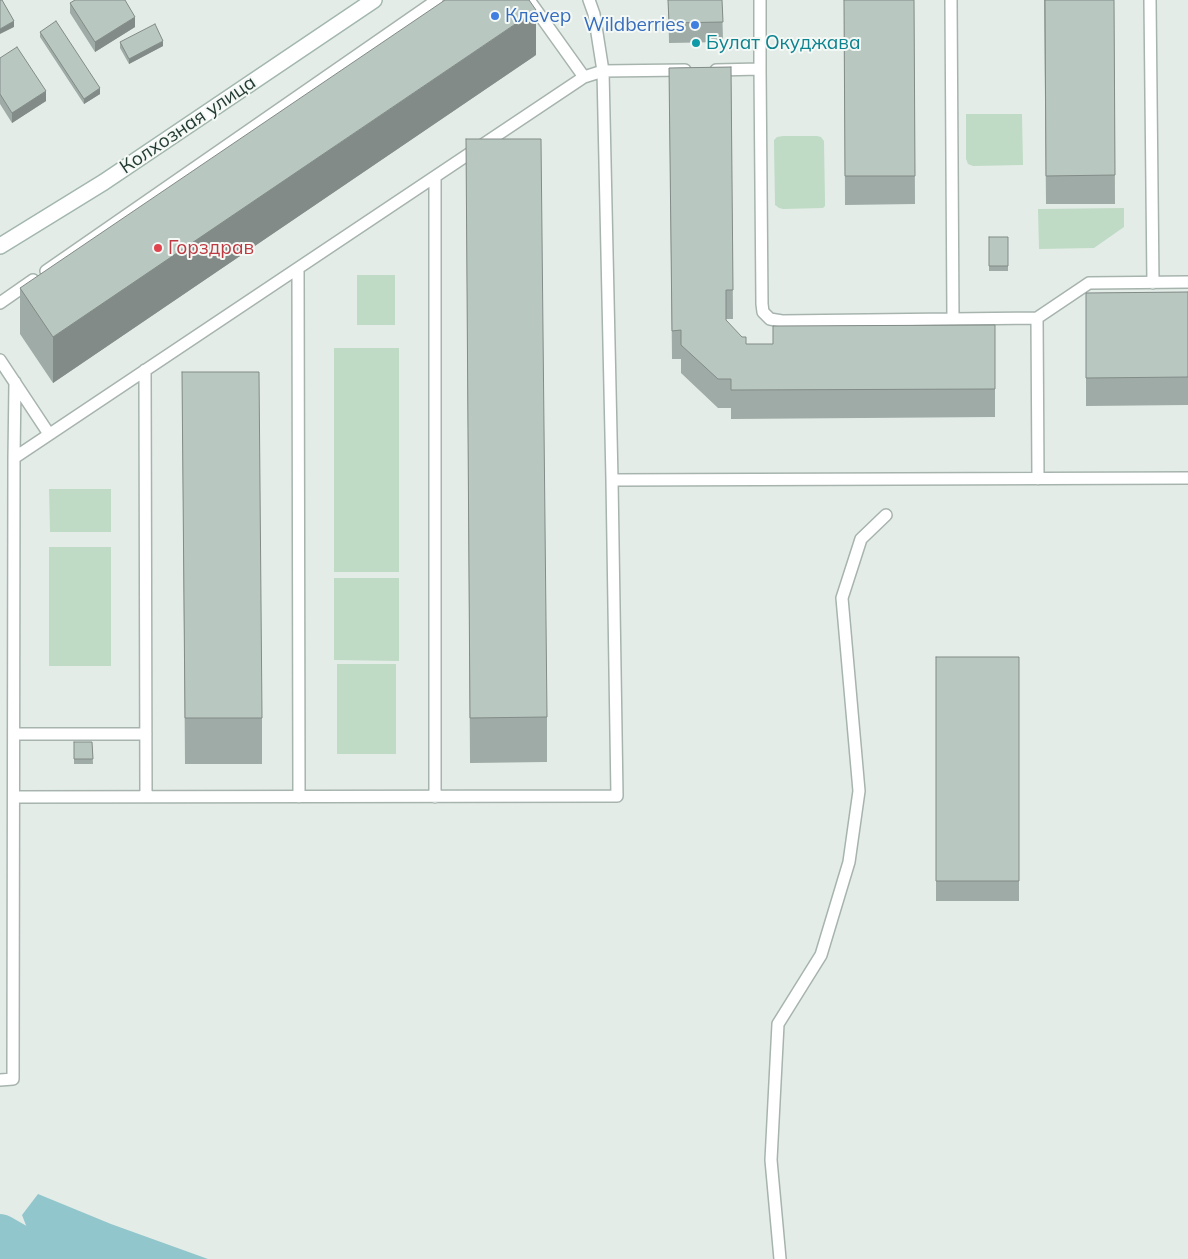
<!DOCTYPE html>
<html>
<head>
<meta charset="utf-8">
<style>
	body { margin:0 }
	canvas { display:block; background:#e4ece8 }
</style>
</head>
<body>
<canvas width="1188" height="1259"></canvas>
<script>
const g = document.querySelector('canvas').getContext('2d');
g.lineJoin = 'round';
function fillPath(path, color) {
  g.fillStyle = color;
  g.fill(path, 'evenodd');
}
function poly(rows) {
  const path = new Path2D();
  for (const r of rows) {
    path.moveTo(r[0], r[1]);
    for (let i = 2; i < r.length; i += 2) path.lineTo(r[i], r[i + 1]);
  }
  return path;
}
function stroke(path, color, width, dash) {
  g.strokeStyle = color;
  g.lineWidth = width;
  g.lineCap = dash ? 'butt' : 'round';
  g.setLineDash(dash || []);
  g.stroke(path);
}
function drawText(font, color, halo, rows, align = 'center') {
  g.font = font + ' Mulish,sans-serif';
  g.lineWidth = 4;
  g.setLineDash([]);
  g.textBaseline = 'middle';
  g.strokeStyle = halo;
  g.fillStyle = color;
  for (const [text, x, y, turn = 0] of rows) {
    g.save();
    g.translate(x, y);
    g.rotate((+turn || 0) * Math.PI / 180);
    g.textAlign = isNaN(turn) ? turn : align;
    if (halo) g.strokeText(text, 0, 0);
    g.fillText(text, 0, 0);
    g.restore();
  }
}
fillPath(poly([
	[966,114,1022,114,1023,165,973,166,968,164,966,159],
	[783,136,817,136,821,137,824,141,825,201,825,206,823,208,783,209,779,208,775,205,774,144,774,140,777,137],
	[1124,208,1124,227,1094,248,1039,249,1038,209],
	[357,275,395,275,395,325,357,325],
	[334,348,399,348,399,572,334,572],
	[49,489,111,489,111,532,50,532],
	[49,547,111,547,111,666,49,666],
	[334,578,399,578,399,661,334,660],
	[337,664,396,664,396,754,337,754]
]), '#bfdbc5');
fillPath(poly([
	[38,1194,111,1224,208,1259,39,1259,22,1215]
]), '#91c7cc');
stroke(poly([
	[0,1236,40,1259]
]), '#91c7cc', 44);
const service = poly([
	[529,0,584,77,603,71,685,70],
	[589,0,594,14,603,71,612,480,1188,478],
	[951,0,953,319],
	[1150,0,1153,283],
	[760,69,762,304,763,312,770,319,782,321,1037,318,1089,283,1188,282],
	[716,70,760,69,760,0],
	[435,177,435,797],
	[298,269,299,797],
	[46,271,437,0],
	[0,303,33,280],
	[1037,318,1038,479],
	[0,360,49,434],
	[145,370,146,797],
	[14,458,15,382],
	[14,734,146,734],
	[14,797,617,796,612,480],
	[0,1080,13,1079,14,458,584,77],
	[780,1259,771,1160,778,1024,821,955,849,862,859,791,842,598,861,539,886,515]
]);
const secondary = poly([
	[0,246,104,182,374,0]
]);
stroke(service, '#a7b4ae', 14);
stroke(secondary, '#a3b7af', 18);
stroke(service, '#fff', 11);
stroke(secondary, '#fff', 15);
fillPath(poly([
	[668,0,722,0,723,42,669,43],
	[844,0,914,0,915,204,845,205],
	[1044,0,1114,0,1115,204,1046,204],
	[70,3,135,27,95,52,70,13],
	[40,32,100,94,84,104,40,37],
	[120,42,163,46,129,64,120,48],
	[536,55,53,383,20,334,20,288],
	[0,58,46,101,12,123,0,104],
	[731,67,733,319,726,319,726,320,746,344,773,344,995,325,995,417,731,419,731,408,718,408,681,373,681,359,672,359,669,68],
	[466,139,547,717,547,762,470,763],
	[989,237,1008,237,1008,271,989,271],
	[1188,292,1188,405,1086,406,1086,293],
	[182,372,262,718,262,764,185,764],
	[936,657,1019,657,1019,901,936,901],
	[74,742,92,742,93,764,74,764]
]), '#9faba6');
fillPath(poly([
	[536,10,536,55,53,383,53,337],
	[135,17,135,27,95,52,95,42],
	[14,21,14,27,0,34,0,29],
	[163,41,163,46,129,64,129,59],
	[100,88,100,94,84,104,84,99],
	[46,91,46,101,12,123,12,113]
]), '#828b87');
const building = poly([
	[0,0,2,0,14,21,0,29,0,0],
	[75,0,125,0,135,17,95,42,70,3,75,0],
	[445,0,529,0,536,10,53,337,20,288,445,0],
	[668,0,722,0,723,22,669,23,668,0],
	[844,0,914,0,915,176,845,176,844,0],
	[1045,0,1114,0,1115,175,1046,176,1045,0],
	[56,21,100,88,84,99,40,32,56,21],
	[155,24,163,41,129,59,120,42,155,24],
	[17,47,46,91,12,113,0,94,0,58,17,47],
	[731,67,733,290,726,290,726,320,742,337,746,337,746,344,773,344,773,326,995,325,995,389,731,390,731,379,718,379,681,345,681,330,672,331,669,68,731,67],
	[466,139,541,139,547,717,470,718,466,139],
	[989,237,1008,237,1008,266,989,266,989,237],
	[1188,292,1188,377,1086,378,1086,293,1188,292],
	[182,372,259,372,262,718,185,718,182,372],
	[936,657,1019,657,1019,881,936,881,936,657],
	[74,742,92,742,93,759,74,759,74,742]
]);
fillPath(building, '#b9c7c1');
stroke(building, '#828b87', 1);
for (const [x, y, r, color] of [
	[495,16,5,"#3f7fe0"],
	[695,25,5,"#3f7fe0"],
	[696,43,5,"#0f9aa8"],
	[158,248,5,"#e0444e"]
]) {
  const dot = new Path2D();
  dot.arc(x, y, r, 0, 2 * Math.PI);
  g.fillStyle = color;
  g.fill(dot);
  stroke(dot, '#f4f9f6', 2);
}
drawText('19px', '#366cbe', '#f4f9f6', [
	["Клеvер",505,16],
	["Wildberries",685,25,"right"]
], 'left');
drawText('19px', '#0d838f', '#f4f9f6', [
	["Булат Окуджава",706,43]
], 'left');
drawText('19px', '#253c34', '#f4f9f6', [
	["Колхозная улица",188,125,-34]
]);
drawText('19px', '#be3a42', '#f4f9f6', [
	["Горздрав",168,248]
], 'left');
</script>
</body>
</html>
